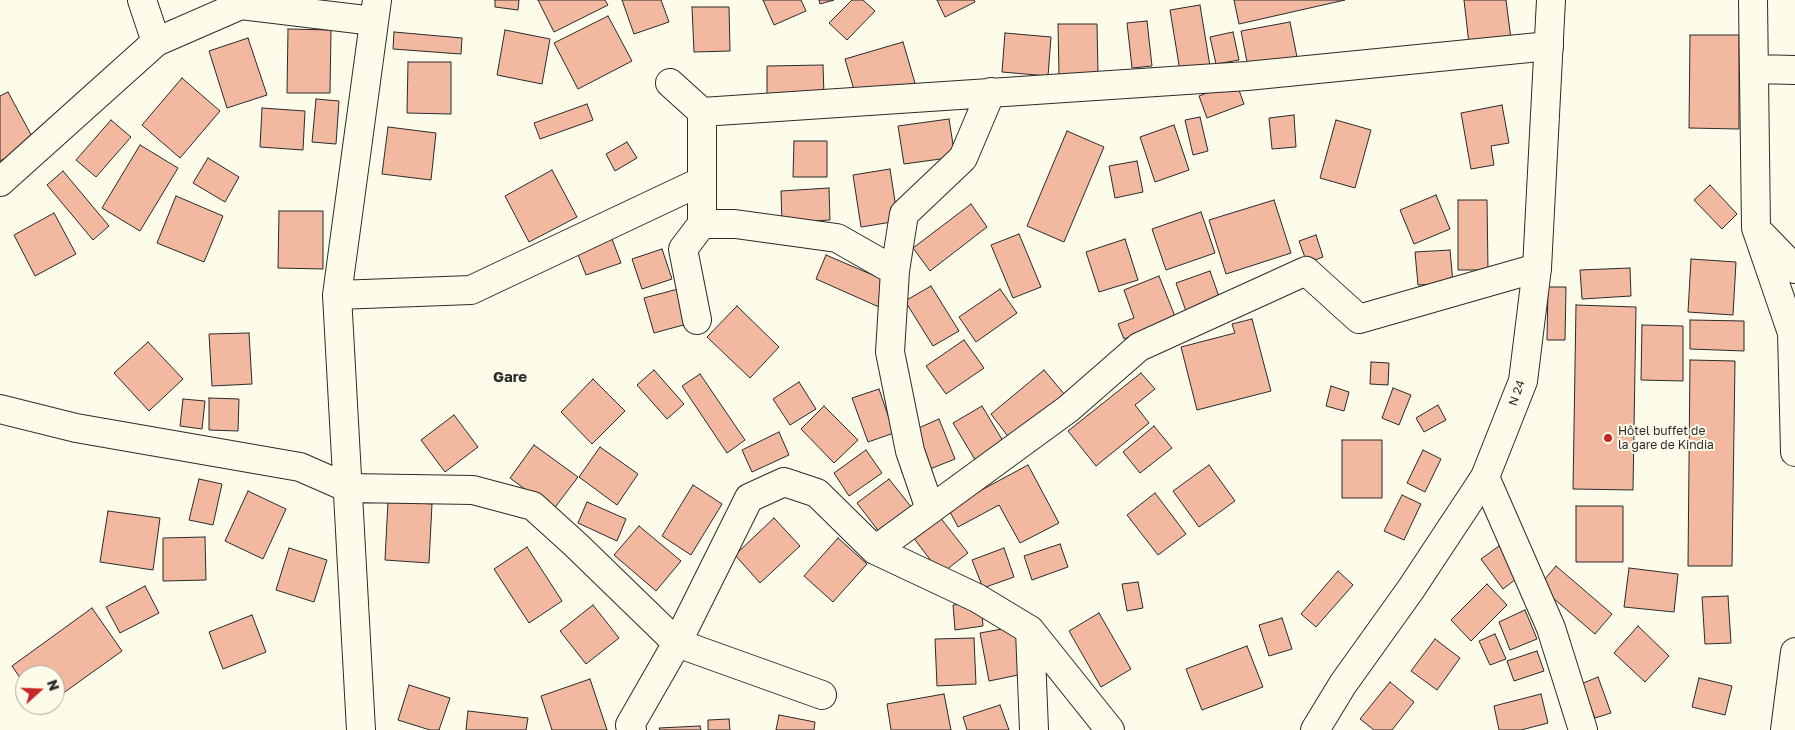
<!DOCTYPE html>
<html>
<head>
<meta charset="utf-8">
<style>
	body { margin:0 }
	#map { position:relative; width:1795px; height:730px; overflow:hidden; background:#fdfbea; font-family:"Golos Text",sans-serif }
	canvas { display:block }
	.north { position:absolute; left:15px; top:665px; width:50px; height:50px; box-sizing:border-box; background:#fdfbea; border:1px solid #a9a89e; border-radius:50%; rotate:70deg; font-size:14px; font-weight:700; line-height:20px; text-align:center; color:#2b2b2b }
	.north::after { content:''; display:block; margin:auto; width:18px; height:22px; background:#c62828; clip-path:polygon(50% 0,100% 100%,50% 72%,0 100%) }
</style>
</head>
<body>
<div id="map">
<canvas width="1795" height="730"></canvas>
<div class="north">N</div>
</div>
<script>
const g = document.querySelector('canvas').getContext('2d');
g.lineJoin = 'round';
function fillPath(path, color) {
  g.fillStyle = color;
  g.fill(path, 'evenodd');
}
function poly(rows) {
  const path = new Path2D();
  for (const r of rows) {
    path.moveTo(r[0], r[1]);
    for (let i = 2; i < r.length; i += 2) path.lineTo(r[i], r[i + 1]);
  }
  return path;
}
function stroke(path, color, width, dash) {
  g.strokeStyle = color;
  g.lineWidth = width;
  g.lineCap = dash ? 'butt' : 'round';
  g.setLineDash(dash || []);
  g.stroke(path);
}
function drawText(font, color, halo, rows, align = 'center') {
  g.font = font + ' "Golos Text",sans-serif';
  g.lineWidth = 4;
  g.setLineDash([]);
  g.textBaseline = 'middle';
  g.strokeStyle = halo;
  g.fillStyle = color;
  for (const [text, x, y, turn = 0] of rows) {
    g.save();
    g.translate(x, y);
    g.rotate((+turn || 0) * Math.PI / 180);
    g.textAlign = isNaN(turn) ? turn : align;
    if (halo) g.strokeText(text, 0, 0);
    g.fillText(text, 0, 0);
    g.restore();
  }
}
const building = poly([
	[495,0,519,0,518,10,495,7,495,0],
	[538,0,605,0,608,5,554,32,538,0],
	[622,0,661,0,669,22,634,34,622,0],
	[763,0,801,0,806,11,774,25,763,0],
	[819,0,834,0,820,4,819,0],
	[852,0,863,0,875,11,847,40,829,23,852,0],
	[937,0,974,0,975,2,945,17,937,0],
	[1234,0,1345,0,1239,24,1234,0],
	[1464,0,1506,0,1511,39,1469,44,1464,0],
	[1200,5,1210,66,1180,71,1170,10,1200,5],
	[692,7,729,7,730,51,694,52,692,7],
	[608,16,632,61,578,89,554,43,608,16],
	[1147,21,1152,66,1132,68,1127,23,1147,21],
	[1290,22,1297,57,1248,67,1241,31,1290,22],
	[1058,24,1097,24,1098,74,1059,75,1058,24],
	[288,29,331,30,330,93,287,93,288,29],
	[505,30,550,39,542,84,497,75,505,30],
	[394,32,462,38,461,54,393,49,394,32],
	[1233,32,1239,60,1216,64,1210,37,1233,32],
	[1005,33,1051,37,1048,76,1002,72,1005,33],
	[1690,35,1739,35,1739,129,1689,128,1690,35],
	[248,38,267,95,227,108,209,51,248,38],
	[903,42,915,83,857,100,845,59,903,42],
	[408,62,451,62,451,114,407,113,408,62],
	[823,65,824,96,767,96,767,66,823,65],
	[182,78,220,111,180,158,142,125,182,78],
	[1236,82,1244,104,1207,118,1199,96,1236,82],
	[8,92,35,142,0,161,0,96,8,92],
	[316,99,339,101,336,144,312,142,316,99],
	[587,104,593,120,540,139,534,123,587,104],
	[1502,105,1509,143,1491,146,1494,165,1471,169,1461,113,1502,105],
	[262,108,305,111,303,150,260,147,262,108],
	[1294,115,1296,147,1272,149,1269,118,1294,115],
	[1200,117,1208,151,1193,155,1185,120,1200,117],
	[949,119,955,157,904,164,898,126,949,119],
	[111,120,131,137,96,177,76,160,111,120],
	[1336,120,1371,130,1355,188,1320,178,1336,120],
	[1174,125,1189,170,1155,182,1140,137,1174,125],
	[388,127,436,133,431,180,382,174,388,127],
	[1067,131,1104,147,1064,242,1027,226,1067,131],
	[794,141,827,141,827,177,793,177,794,141],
	[627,142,637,158,615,171,606,154,627,142],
	[140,145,178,168,140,231,102,208,140,145],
	[208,158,239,177,225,202,193,183,208,158],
	[1137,161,1143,192,1115,198,1109,166,1137,161],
	[890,169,898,221,861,227,853,175,890,169],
	[552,170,577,217,529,242,505,196,552,170],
	[63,171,109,226,93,240,47,185,63,171],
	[1710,185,1737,214,1722,229,1694,200,1710,185],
	[829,188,830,220,782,223,781,191,829,188],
	[1436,195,1450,229,1414,244,1400,210,1436,195],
	[176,196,223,216,204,262,157,243,176,196],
	[1274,200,1291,253,1226,274,1209,220,1274,200],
	[1458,200,1487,200,1488,270,1458,270,1458,200],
	[971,204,987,227,930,271,913,248,971,204],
	[279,211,323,211,323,269,278,268,279,211],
	[1201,212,1215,253,1166,270,1152,229,1201,212],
	[54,213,76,254,35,276,14,235,54,213],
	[1019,234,1041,287,1013,298,991,245,1019,234],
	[1316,235,1323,257,1307,263,1299,241,1316,235],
	[612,239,621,263,586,275,577,252,612,239],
	[1125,239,1138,280,1099,292,1086,252,1125,239],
	[662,249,672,279,642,289,632,259,662,249],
	[1450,250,1453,283,1418,285,1415,252,1450,250],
	[826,255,889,282,879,307,816,279,826,255],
	[1691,259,1736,262,1733,315,1688,312,1691,259],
	[1630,268,1631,296,1582,299,1580,270,1630,268],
	[1210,271,1222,305,1188,317,1176,283,1210,271],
	[1159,276,1176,319,1124,339,1118,324,1134,318,1124,290,1159,276],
	[931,286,959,331,933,346,905,301,931,286],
	[1548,287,1566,287,1565,340,1547,340,1548,287],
	[678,289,687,324,654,333,644,298,678,289],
	[1000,289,1017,313,976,342,959,317,1000,289],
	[1576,305,1636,307,1633,490,1573,489,1576,305],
	[737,306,779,347,750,378,707,337,737,306],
	[1252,319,1271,391,1197,410,1181,347,1235,333,1232,324,1252,319],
	[1690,320,1744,321,1744,351,1690,349,1690,320],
	[1642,325,1683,326,1683,381,1641,380,1642,325],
	[249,333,252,384,212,386,209,334,249,333],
	[964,340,984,368,946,394,926,366,964,340],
	[148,342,183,379,149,411,114,373,148,342],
	[1690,360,1735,361,1732,566,1688,566,1690,360],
	[1371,362,1389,363,1388,385,1370,384,1371,362],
	[654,370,684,404,667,419,637,385,654,370],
	[1044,370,1065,395,1010,439,991,414,1044,370],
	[1141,373,1155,389,1135,405,1149,423,1096,466,1068,431,1141,373],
	[700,374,745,440,727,453,682,386,700,374],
	[593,379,625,411,592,444,561,412,593,379],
	[799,382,816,409,790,425,773,399,799,382],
	[1331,386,1349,392,1344,411,1326,406,1331,386],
	[1393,388,1411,395,1399,425,1382,418,1393,388],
	[879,389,894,433,868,442,852,398,879,389],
	[209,398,239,399,238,431,209,430,209,398],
	[183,399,205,401,202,429,180,426,183,399],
	[1438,405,1446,420,1424,432,1416,418,1438,405],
	[824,406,858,440,834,463,801,429,824,406],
	[982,406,1006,446,977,463,953,423,982,406],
	[454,415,478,447,445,472,421,440,454,415],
	[939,419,955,459,930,469,914,430,939,419],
	[1154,426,1172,448,1140,473,1123,452,1154,426],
	[779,432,789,455,752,472,742,450,779,432],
	[1342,440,1382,440,1382,498,1342,498,1342,440],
	[534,445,578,477,553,510,510,478,534,445],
	[600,447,638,474,617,505,579,477,600,447],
	[866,450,882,473,849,496,834,473,866,450],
	[1423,450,1441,459,1425,492,1407,483,1423,450],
	[1028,465,1059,523,1020,543,999,505,958,527,948,508,1028,465],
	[1209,465,1235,501,1199,527,1173,491,1209,465],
	[199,479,222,484,213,525,189,520,199,479],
	[889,479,912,508,880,533,857,503,889,479],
	[693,485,722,504,691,555,662,536,693,485],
	[248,491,286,509,263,559,225,541,248,491],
	[1155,493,1186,534,1158,555,1127,515,1155,493],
	[1402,495,1421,504,1404,540,1384,531,1402,495],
	[388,501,432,504,429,563,385,560,388,501],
	[587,502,626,519,617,541,578,523,587,502],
	[1576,506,1623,506,1623,562,1576,562,1576,506],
	[108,511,160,518,153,570,100,562,108,511],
	[939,516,968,553,941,574,913,537,939,516],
	[774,518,800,546,760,583,735,555,774,518],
	[639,526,681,561,656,591,614,555,639,526],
	[205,537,206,580,163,581,163,538,205,537],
	[838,538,867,564,833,602,804,576,838,538],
	[1060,544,1068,567,1032,580,1024,556,1060,544],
	[1499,546,1520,576,1503,589,1481,559,1499,546],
	[527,547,562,601,529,623,494,569,527,547],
	[289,548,327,560,314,602,276,590,289,548],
	[1004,548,1014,577,983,588,972,560,1004,548],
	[1556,566,1612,614,1595,634,1539,586,1556,566],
	[1629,568,1678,574,1674,612,1624,607,1629,568],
	[1338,571,1353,585,1316,627,1301,614,1338,571],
	[1138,582,1143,608,1127,611,1122,584,1138,582],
	[1487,584,1507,605,1471,641,1451,620,1487,584],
	[145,586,159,613,120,633,106,607,145,586],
	[1728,596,1731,643,1705,644,1702,597,1728,596],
	[981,602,983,626,955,630,953,605,981,602],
	[593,605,619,638,586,664,560,631,593,605],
	[92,608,122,651,55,699,55,675,25,675,25,685,12,666,92,608],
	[1525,610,1537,639,1510,650,1499,622,1525,610],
	[1099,613,1131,669,1101,687,1069,631,1099,613],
	[252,615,266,652,223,669,209,632,252,615],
	[1282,618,1292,649,1269,656,1259,625,1282,618],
	[1019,626,1028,673,989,681,980,633,1019,626],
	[1638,626,1669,656,1645,682,1614,653,1638,626],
	[1495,634,1506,659,1490,665,1479,641,1495,634],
	[974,638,976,684,937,686,935,639,974,638],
	[1435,639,1460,658,1437,690,1411,671,1435,639],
	[1247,646,1263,687,1202,710,1186,669,1247,646],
	[1537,651,1544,671,1514,681,1507,661,1537,651],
	[1598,677,1611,713,1595,718,1581,684,1598,677],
	[1699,678,1732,686,1725,715,1692,707,1699,678],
	[590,679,607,730,552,730,541,696,590,679],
	[1390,682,1414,702,1392,730,1374,730,1360,719,1390,682],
	[409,685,450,698,439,730,430,730,398,720,409,685],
	[944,694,951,730,891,730,887,704,944,694],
	[1541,694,1548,723,1521,730,1499,730,1494,706,1541,694],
	[1000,705,1009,730,967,730,963,717,1000,705],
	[468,711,528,718,526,730,466,730,468,711],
	[779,715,815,722,814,730,776,730,779,715],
	[729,719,730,730,708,730,708,720,729,719],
	[700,726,701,730,660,730,659,728,700,726]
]);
fillPath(building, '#f2b8a0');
stroke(building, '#2b2b2b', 1);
const minor = poly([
	[142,0,156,42],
	[1753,0,1756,228,1792,333,1795,452],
	[1755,69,1795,70],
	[670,83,702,112,702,224,683,249,697,320],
	[702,112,1247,76,1549,46],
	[0,182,156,42,241,5,374,21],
	[702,224,735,224,837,238,895,271],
	[1762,235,1795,269],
	[337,295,471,290,702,181],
	[0,409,76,428,300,467,348,488,473,490,533,506,576,545,677,643,822,695],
	[1485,477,1551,628,1583,730],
	[930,509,910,451,890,352,895,271,904,214,963,158,991,92],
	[875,550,977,598,1030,630,1110,730],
	[1030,630,1034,730],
	[361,730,337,295,377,0],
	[632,730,630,725,677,643,749,498,784,482,817,493,875,550,1068,409,1139,347,1306,271,1359,319,1537,268],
	[1785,730,1795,652]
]);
const major = poly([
	[1315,730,1343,684,1411,589,1485,477,1523,381,1537,268,1551,0]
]);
stroke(minor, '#2b2b2b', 30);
stroke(major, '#2b2b2b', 30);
stroke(minor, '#fdfbea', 28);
stroke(major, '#fdfbea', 28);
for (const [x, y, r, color] of [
	[1608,438,5,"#c62828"]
]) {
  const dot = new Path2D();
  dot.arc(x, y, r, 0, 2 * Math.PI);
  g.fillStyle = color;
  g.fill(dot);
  stroke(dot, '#fdfbea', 2);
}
drawText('12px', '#2b2b2b', '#fdfbea', [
	["N 24",1517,393,-71]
]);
drawText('12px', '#2b2b2b', '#fdfbea', [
	["Hôtel buffet de",1618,431],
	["la gare de Kindia",1618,445]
], 'left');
drawText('bold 15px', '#2b2b2b', '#fdfbea', [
	["Gare",510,377]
]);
</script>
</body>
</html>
